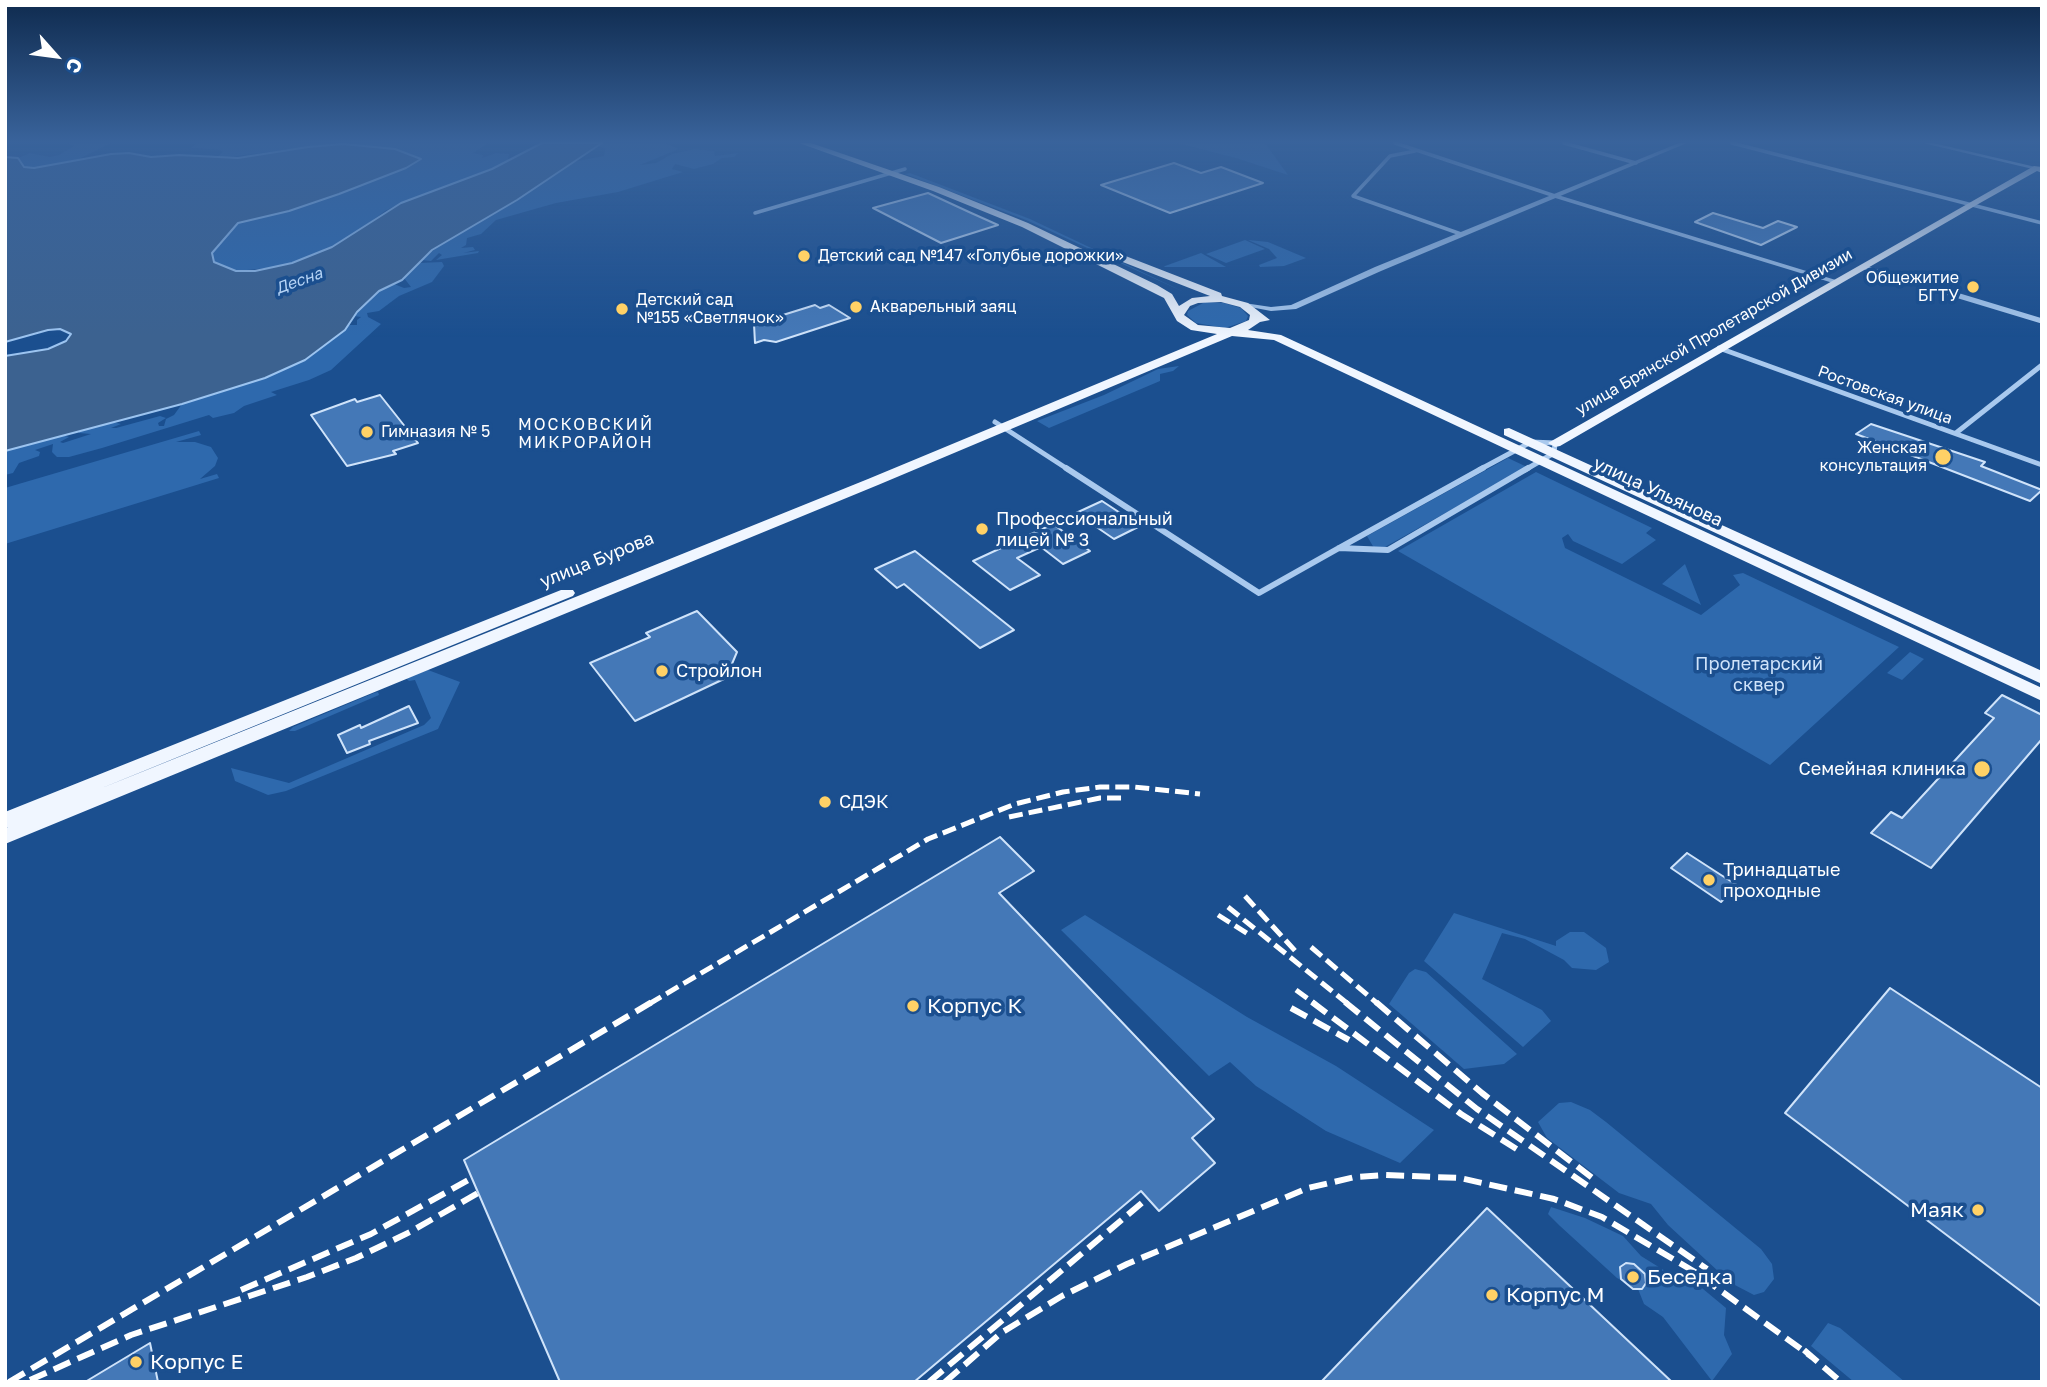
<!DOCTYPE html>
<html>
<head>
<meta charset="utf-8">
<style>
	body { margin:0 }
	#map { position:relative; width:2047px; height:1387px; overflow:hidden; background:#1b4f8f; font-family:"Golos Text",sans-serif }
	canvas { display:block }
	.frame { position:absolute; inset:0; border:7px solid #fff; pointer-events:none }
	.north { position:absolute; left:21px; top:21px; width:70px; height:70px; -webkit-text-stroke:5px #1b4f8f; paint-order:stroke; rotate:118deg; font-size:19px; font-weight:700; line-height:28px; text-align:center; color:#fff }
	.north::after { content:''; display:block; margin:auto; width:24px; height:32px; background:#fff; clip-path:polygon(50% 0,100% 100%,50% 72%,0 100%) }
</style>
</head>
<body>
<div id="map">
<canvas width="2047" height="1387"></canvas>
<div class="frame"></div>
<div class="north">С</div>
</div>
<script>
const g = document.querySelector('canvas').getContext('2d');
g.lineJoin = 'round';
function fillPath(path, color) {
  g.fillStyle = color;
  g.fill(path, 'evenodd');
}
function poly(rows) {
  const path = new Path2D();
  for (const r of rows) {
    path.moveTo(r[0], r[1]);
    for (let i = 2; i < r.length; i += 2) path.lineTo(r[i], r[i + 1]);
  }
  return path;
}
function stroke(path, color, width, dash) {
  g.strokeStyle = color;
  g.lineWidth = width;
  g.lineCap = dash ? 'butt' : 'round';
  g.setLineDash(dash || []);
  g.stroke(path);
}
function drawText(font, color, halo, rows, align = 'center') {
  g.font = font + ' "Golos Text",sans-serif';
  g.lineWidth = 7;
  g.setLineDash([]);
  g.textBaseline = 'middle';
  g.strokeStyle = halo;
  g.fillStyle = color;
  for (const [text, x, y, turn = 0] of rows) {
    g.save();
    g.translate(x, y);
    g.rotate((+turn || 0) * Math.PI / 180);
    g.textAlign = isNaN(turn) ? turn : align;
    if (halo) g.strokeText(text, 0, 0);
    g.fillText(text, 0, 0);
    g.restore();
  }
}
fillPath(poly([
	[68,143,111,143,79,159,41,167,24,167,18,158,30,153,50,157,59,155,74,146],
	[197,143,488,143,473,153,483,155,482,158,496,153,509,154,508,161,492,169,401,203,385,211,349,238,312,256,277,267,237,271,220,267,214,262,212,254,238,223,289,211,406,168,308,147,221,158,218,156,223,152,220,150,191,148],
	[602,143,665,143,679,149,640,165,656,163,672,154,694,149,714,151,715,156,738,153,734,157,722,158,713,164,694,169,675,164,672,169,683,172,618,192,556,203,496,220,481,234,467,238,466,245,461,248,473,247,475,250,463,253,479,251,478,253,436,260,442,255,439,253,431,261,422,260,440,245,517,200,572,162,604,156,605,149,597,146],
	[1177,143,1265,143,1288,175,1236,158],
	[910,173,1030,219,1184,292,1026,220,905,174],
	[1245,240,1265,249,1226,263,1206,254],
	[1248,240,1268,242,1306,258,1284,266,1260,267,1259,265,1277,258,1269,249],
	[1201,253,1226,267,1164,267,1165,266],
	[442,262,444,266,432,282,399,296,379,311,367,313,368,317,381,324,331,370,309,380,271,392,277,395,244,406,234,413,213,418,209,415,102,448,69,457,57,457,52,452,53,444,35,450,40,452,39,456,19,463,13,473,5,475,5,451,61,435,69,437,60,442,63,443,91,434,79,433,79,430,112,422,121,424,111,428,116,428,160,416,166,418,158,423,159,426,164,426,166,419,174,415,182,404,265,378,310,357,349,325,357,325,357,320,361,317,354,316,357,312,379,291,394,284,404,288,411,287,404,278,419,263],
	[1205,302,1224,303,1241,308,1248,316,1246,321,1225,328,1196,323,1187,315,1188,311],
	[1179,366,1173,371,1160,374,1160,381,1049,428,1037,421,1104,395,1158,369],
	[199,431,201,435,176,442,195,442,211,447,218,458,215,466,200,479,217,474,219,478,5,544,5,488],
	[1508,458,1527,467,1385,547,1374,548,1367,536],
	[1536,472,1652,528,1646,533,1656,540,1622,564,1573,541,1568,534,1562,538,1565,548,1701,615,1740,585,1733,575,1743,573,1899,647,1770,765,1398,551],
	[1685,564,1701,605,1662,584],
	[1910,652,1924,659,1902,680,1887,673],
	[428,670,460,682,438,729,286,791,268,795,235,781,231,768,289,783,424,725,431,718,415,680,409,681,406,678],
	[374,693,378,692,379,695,295,731,289,731,293,727],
	[1454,913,1556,946,1556,941,1570,932,1584,932,1606,948,1609,962,1596,970,1572,968,1564,960,1525,939,1502,933,1482,979,1542,1010,1551,1021,1523,1047,1424,961],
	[1085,915,1247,1017,1336,1066,1434,1130,1400,1163,1326,1131,1256,1086,1230,1062,1209,1076,1061,930],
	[1415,969,1426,972,1517,1054,1504,1064,1464,1069,1389,1004,1409,973],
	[1571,1102,1590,1110,1606,1122,1761,1249,1772,1264,1774,1279,1764,1292,1754,1295,1731,1283,1668,1225,1651,1204,1619,1193,1547,1138,1538,1122,1559,1103],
	[1551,1207,1585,1218,1623,1236,1641,1256,1670,1274,1691,1279,1726,1308,1724,1335,1732,1354,1712,1381,1663,1317,1644,1304,1638,1289,1617,1278,1560,1226,1548,1214],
	[1828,1323,1840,1328,1905,1382,1854,1382,1811,1346]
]), '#2e69ad');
const water = poly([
	[542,143,602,143,517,200,432,250,402,280,379,291,357,312,345,330,305,360,265,378,182,404,5,451,5,356,48,349,66,341,71,334,60,329,48,330,5,342,5,157,18,158,24,167,34,168,111,154,129,153,151,157,179,155,238,158,308,147,343,144,395,149,421,159,406,168,339,194,289,211,238,223,212,253,214,262,236,271,255,271,292,263,332,247,401,203,492,169,542,143]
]);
fillPath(water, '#3c6290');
stroke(water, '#9cc4f0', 2);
const building = poly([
	[1174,163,1201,173,1221,167,1263,183,1170,213,1101,185,1174,163],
	[928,193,969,212,998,225,941,243,873,208,928,193],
	[1713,213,1763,228,1778,221,1797,227,1761,245,1695,222,1713,213],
	[815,305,820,308,829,305,850,318,776,342,764,340,755,343,754,324,815,305],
	[380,395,418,443,393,451,396,454,347,466,311,415,355,399,357,402,380,395],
	[1871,424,1985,462,1981,466,2042,490,2030,501,1856,434,1871,424],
	[1102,501,1140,526,1114,539,1076,513,1102,501],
	[1053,524,1090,551,1063,564,1041,547,1017,558,1040,575,1010,590,973,561,1053,524],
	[915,551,1014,630,980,648,904,584,897,588,875,569,915,551],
	[697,611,737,652,726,678,635,721,590,663,650,637,646,633,697,611],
	[2002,695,2042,715,2042,739,1931,868,1871,833,1891,812,1902,818,1994,718,1985,713,2002,695],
	[409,706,418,723,369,741,370,744,347,753,338,735,360,725,361,728,409,706],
	[1000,837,1034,871,999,893,1214,1119,1192,1138,1215,1163,1159,1211,1141,1191,914,1382,560,1382,464,1160,1000,837],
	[1687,853,1721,875,1737,885,1721,902,1671,868,1687,853],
	[1890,988,2042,1088,2042,1307,1785,1113,1890,988],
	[1487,1208,1672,1382,1321,1382,1487,1208],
	[1626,1263,1634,1264,1645,1274,1646,1283,1642,1289,1633,1289,1621,1279,1620,1267,1626,1263],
	[150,1343,158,1382,85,1382,150,1343]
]);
fillPath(building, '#4478b7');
stroke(building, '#cfe3fa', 2);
stroke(poly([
	[1395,143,1555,196,1836,282],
	[1564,143,1636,163],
	[1732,143,2042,223],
	[1415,151,1390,156,1353,196,1461,234],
	[755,213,905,169],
	[1863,267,1928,287]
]), '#a9c9ee', 3.5);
stroke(poly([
	[1923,285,2042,321],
	[1719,348,2042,465],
	[995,422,1069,470],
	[1956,433,2042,365],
	[1479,470,1531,442,1555,443,1554,453,1525,470]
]), '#a9c9ee', 5);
stroke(poly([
	[1066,468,1259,593,1339,548],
	[1339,548,1388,550,1528,468],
	[1339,548,1483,468]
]), '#a9c9ee', 6);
fillPath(poly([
	[1679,143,1687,143,1381,271,1296,309,1271,311,1240,305,1244,303,1271,307,1291,305,1375,267,1679,143],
	[1923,143,1933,143,2040,168,2037,170,1923,143]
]), '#a9c9ee');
fillPath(poly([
	[799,143,811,143,939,187,1028,223,1157,285,1172,294,1179,306,1192,298,1210,296,1115,259,1115,255,1123,255,1221,293,1222,296,1248,303,1270,320,1260,322,1248,330,1281,335,2042,688,2042,701,1274,340,1232,336,878,485,5,844,5,828,8,827,5,827,5,812,561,590,573,590,575,593,573,596,97,790,868,479,1217,334,1191,330,1177,321,1164,298,1022,227,933,191,799,143],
	[1221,302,1240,307,1250,315,1249,320,1230,328,1198,325,1184,315,1190,306,1198,303,1221,302],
	[2034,166,2042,167,2042,173,2037,171,1980,203,1560,446,1555,447,1548,443,2034,166],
	[1509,428,2042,671,2042,684,1504,435,1504,429,1509,428]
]), '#f0f6ff');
stroke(poly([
	[1009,817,1100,798,1126,798],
	[1245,896,1299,955],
	[1228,907,1348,1004],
	[1218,915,1248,934],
	[1311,947,1378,1004],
	[1296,990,1315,1004],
	[649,1004,928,839,1015,804,1063,792,1100,787,1134,787,1200,794]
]), '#fff', 5, [14, 6]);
stroke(poly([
	[1312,1002,1461,1114,1523,1153],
	[1345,1002,1477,1109,1707,1269],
	[1376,1002,1482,1093,1595,1180],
	[1291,1008,1349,1040],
	[241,1290,371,1234,472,1178],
	[1804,1350,1841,1382],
	[30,1380,131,1335,307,1277,356,1258,410,1232,478,1193],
	[9,1382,652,1002],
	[929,1382,1143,1202],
	[945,1382,1001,1333,1062,1296,1127,1264,1308,1188,1355,1177,1384,1175,1460,1178,1554,1199,1602,1217,1695,1272,1812,1357]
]), '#fff', 6, [18, 8]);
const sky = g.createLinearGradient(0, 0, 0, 337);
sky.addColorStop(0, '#0f2b4f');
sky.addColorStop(0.42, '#39639b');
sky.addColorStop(1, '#39639b00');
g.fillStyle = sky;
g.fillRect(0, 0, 2047, 337);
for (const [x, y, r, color] of [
	[804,256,7,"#ffd166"],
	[1973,287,7,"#ffd166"],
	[856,307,7,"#ffd166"],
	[622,309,7,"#ffd166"],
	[367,432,7,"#ffd166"],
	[1943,457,9,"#ffd166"],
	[982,529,7,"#ffd166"],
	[662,671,7,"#ffd166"],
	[1982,769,9,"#ffd166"],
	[825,802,7,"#ffd166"],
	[1709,880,7,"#ffd166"],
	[913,1006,7,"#ffd166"],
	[1978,1210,7,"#ffd166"],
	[1633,1277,7,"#ffd166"],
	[1492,1295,7,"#ffd166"],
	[136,1362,7,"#ffd166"]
]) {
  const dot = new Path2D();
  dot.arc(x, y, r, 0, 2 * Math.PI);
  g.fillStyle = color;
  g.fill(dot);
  stroke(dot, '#1b4f8f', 2.5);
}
drawText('16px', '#fff', '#1b4f8f', [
	["Детский сад №147 «Голубые дорожки»",818,256],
	["Общежитие",1959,278,"right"],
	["БГТУ",1959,296,"right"],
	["Детский сад",636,300],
	["№155 «Светлячок»",636,318],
	["Акварельный заяц",870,307],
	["Гимназия № 5",381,432],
	["Женская",1927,448,"right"],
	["консультация",1927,466,"right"]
], 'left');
drawText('italic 16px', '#b5d3f5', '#1b4f8f', [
	["Десна",299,281,-20]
]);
drawText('16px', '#fff', '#1b4f8f', [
	["улица Брянской Пролетарской Дивизии",1714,332,-30],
	["Ростовская улица",1885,395,20]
]);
g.letterSpacing = '2px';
drawText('16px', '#fff', '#1b4f8f', [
	["МОСКОВСКИЙ",586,425],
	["МИКРОРАЙОН",586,443]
]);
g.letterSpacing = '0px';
drawText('18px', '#fff', '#1b4f8f', [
	["улица Ульянова",1658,492,25],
	["улица Бурова",597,560,-22]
]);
drawText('18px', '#fff', '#1b4f8f', [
	["Профессиональный",996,519],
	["лицей № 3",996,540],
	["Стройлон",676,671],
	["Семейная клиника",1966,769,"right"],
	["СДЭК",839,802],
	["Тринадцатые",1723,870],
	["проходные",1723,891]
], 'left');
drawText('18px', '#cfe3fa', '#1b4f8f', [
	["Пролетарский",1759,664],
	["сквер",1759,685]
]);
drawText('21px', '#fff', '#1b4f8f', [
	["Корпус К",927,1006],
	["Маяк",1964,1210,"right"],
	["Беседка",1647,1277],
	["Корпус М",1506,1295],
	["Корпус Е",150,1362]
], 'left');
</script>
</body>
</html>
